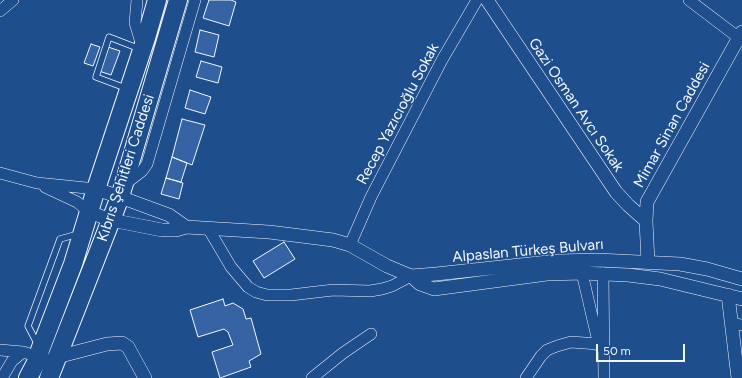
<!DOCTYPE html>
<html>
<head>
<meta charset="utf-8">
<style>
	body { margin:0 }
	#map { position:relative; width:742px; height:378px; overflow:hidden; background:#1f4e8c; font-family:Figtree,sans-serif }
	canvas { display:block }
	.scale { position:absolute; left:596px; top:344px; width:89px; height:18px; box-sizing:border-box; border:2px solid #f2f6ff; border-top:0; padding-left:5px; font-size:12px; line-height:14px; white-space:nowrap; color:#f2f6ff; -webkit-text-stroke:3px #1f4e8c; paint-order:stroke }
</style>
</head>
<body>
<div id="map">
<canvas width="742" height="378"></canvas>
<div class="scale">50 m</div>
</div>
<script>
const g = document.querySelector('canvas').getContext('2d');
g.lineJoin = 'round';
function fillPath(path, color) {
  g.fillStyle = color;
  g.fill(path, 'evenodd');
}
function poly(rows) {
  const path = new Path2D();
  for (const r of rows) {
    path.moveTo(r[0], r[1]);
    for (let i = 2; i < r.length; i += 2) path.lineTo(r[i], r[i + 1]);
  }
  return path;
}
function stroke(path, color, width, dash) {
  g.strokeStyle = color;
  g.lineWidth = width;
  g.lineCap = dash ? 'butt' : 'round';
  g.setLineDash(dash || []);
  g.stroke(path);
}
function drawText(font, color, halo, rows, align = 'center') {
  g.font = font + ' Figtree,sans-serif';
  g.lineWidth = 3;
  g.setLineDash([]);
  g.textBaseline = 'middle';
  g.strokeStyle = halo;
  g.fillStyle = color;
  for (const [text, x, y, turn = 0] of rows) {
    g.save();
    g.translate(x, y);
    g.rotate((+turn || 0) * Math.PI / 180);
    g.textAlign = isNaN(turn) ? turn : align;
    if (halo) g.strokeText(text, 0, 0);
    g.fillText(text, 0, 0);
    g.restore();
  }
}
const building = poly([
	[209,0,231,0,236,2,229,26,203,18,209,0],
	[200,30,219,35,214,57,195,52,200,30],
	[91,44,100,47,93,66,84,63,91,44],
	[108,47,120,51,111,75,99,71,108,47],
	[201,61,222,67,218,83,196,77,201,61],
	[190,90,211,97,205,114,185,108,190,90],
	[182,119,205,125,192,165,172,157,182,119],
	[172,157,187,163,181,182,166,178,172,157],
	[166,178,183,183,179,199,161,194,166,178],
	[284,242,295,259,264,278,253,261,284,242],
	[223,299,225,306,233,303,243,309,246,319,251,318,261,354,249,361,251,367,220,378,212,352,233,345,228,332,224,329,198,337,190,310,223,299]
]);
fillPath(building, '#3563a3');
stroke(building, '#f2f6ff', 1);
const service = poly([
	[128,89,96,77,109,37,140,49],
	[38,345,28,326,60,239,78,234]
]);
const minor = poly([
	[137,0,135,23,142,46],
	[689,0,739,38],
	[0,11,13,0],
	[0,173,37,183,96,189],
	[124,185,142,171,147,164,195,0],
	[45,187,77,202,89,212],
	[208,228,231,267,248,287,256,292,267,295,291,295,333,290,370,291,382,289,392,286,411,276],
	[350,245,371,197,442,60,477,0],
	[582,273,599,346],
	[603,273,604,378],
	[731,323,742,325],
	[0,350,23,352,39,357],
	[2,378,12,361,23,352],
	[312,378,343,353,371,334],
	[526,378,541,356,547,350,557,346,571,342,598,344]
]);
const tertiary = poly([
	[487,0,616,192,628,205,646,221],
	[89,212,111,220,162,230,176,230,186,227,169,215,120,197,96,189],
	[186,227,269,232,333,240,350,245,387,266,411,276,436,274,557,261,598,260,680,264,707,269,742,279],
	[648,262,646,221,647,202,742,32],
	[411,276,420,284,434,289,547,274,582,273,628,275,660,279,742,299],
	[728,295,738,378],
	[57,357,107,344,122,343,128,347,145,378]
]);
const trunk = poly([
	[28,378,39,357,40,350,73,264,96,189,146,38,157,0],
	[49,378,120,197,178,0]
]);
stroke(service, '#f2f6ff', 7);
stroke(minor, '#f2f6ff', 12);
stroke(tertiary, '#f2f6ff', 14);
stroke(trunk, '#f2f6ff', 20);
stroke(service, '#1f4e8c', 5.5);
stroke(minor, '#1f4e8c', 11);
stroke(tertiary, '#1f4e8c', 13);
stroke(trunk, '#1f4e8c', 18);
drawText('15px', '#f2f6ff', '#1f4e8c', [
	["Gazi Osman Avcı Sokak",576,105,56],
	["Recep Yazıcıoğlu Sokak",398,114,-62],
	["Mimar Sinan Caddesi",672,125,-61],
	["Kıbrıs Şehitleri Caddesi",126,168,-72],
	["Alpaslan Türkeş Bulvarı",528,251,-5]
]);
</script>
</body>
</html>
